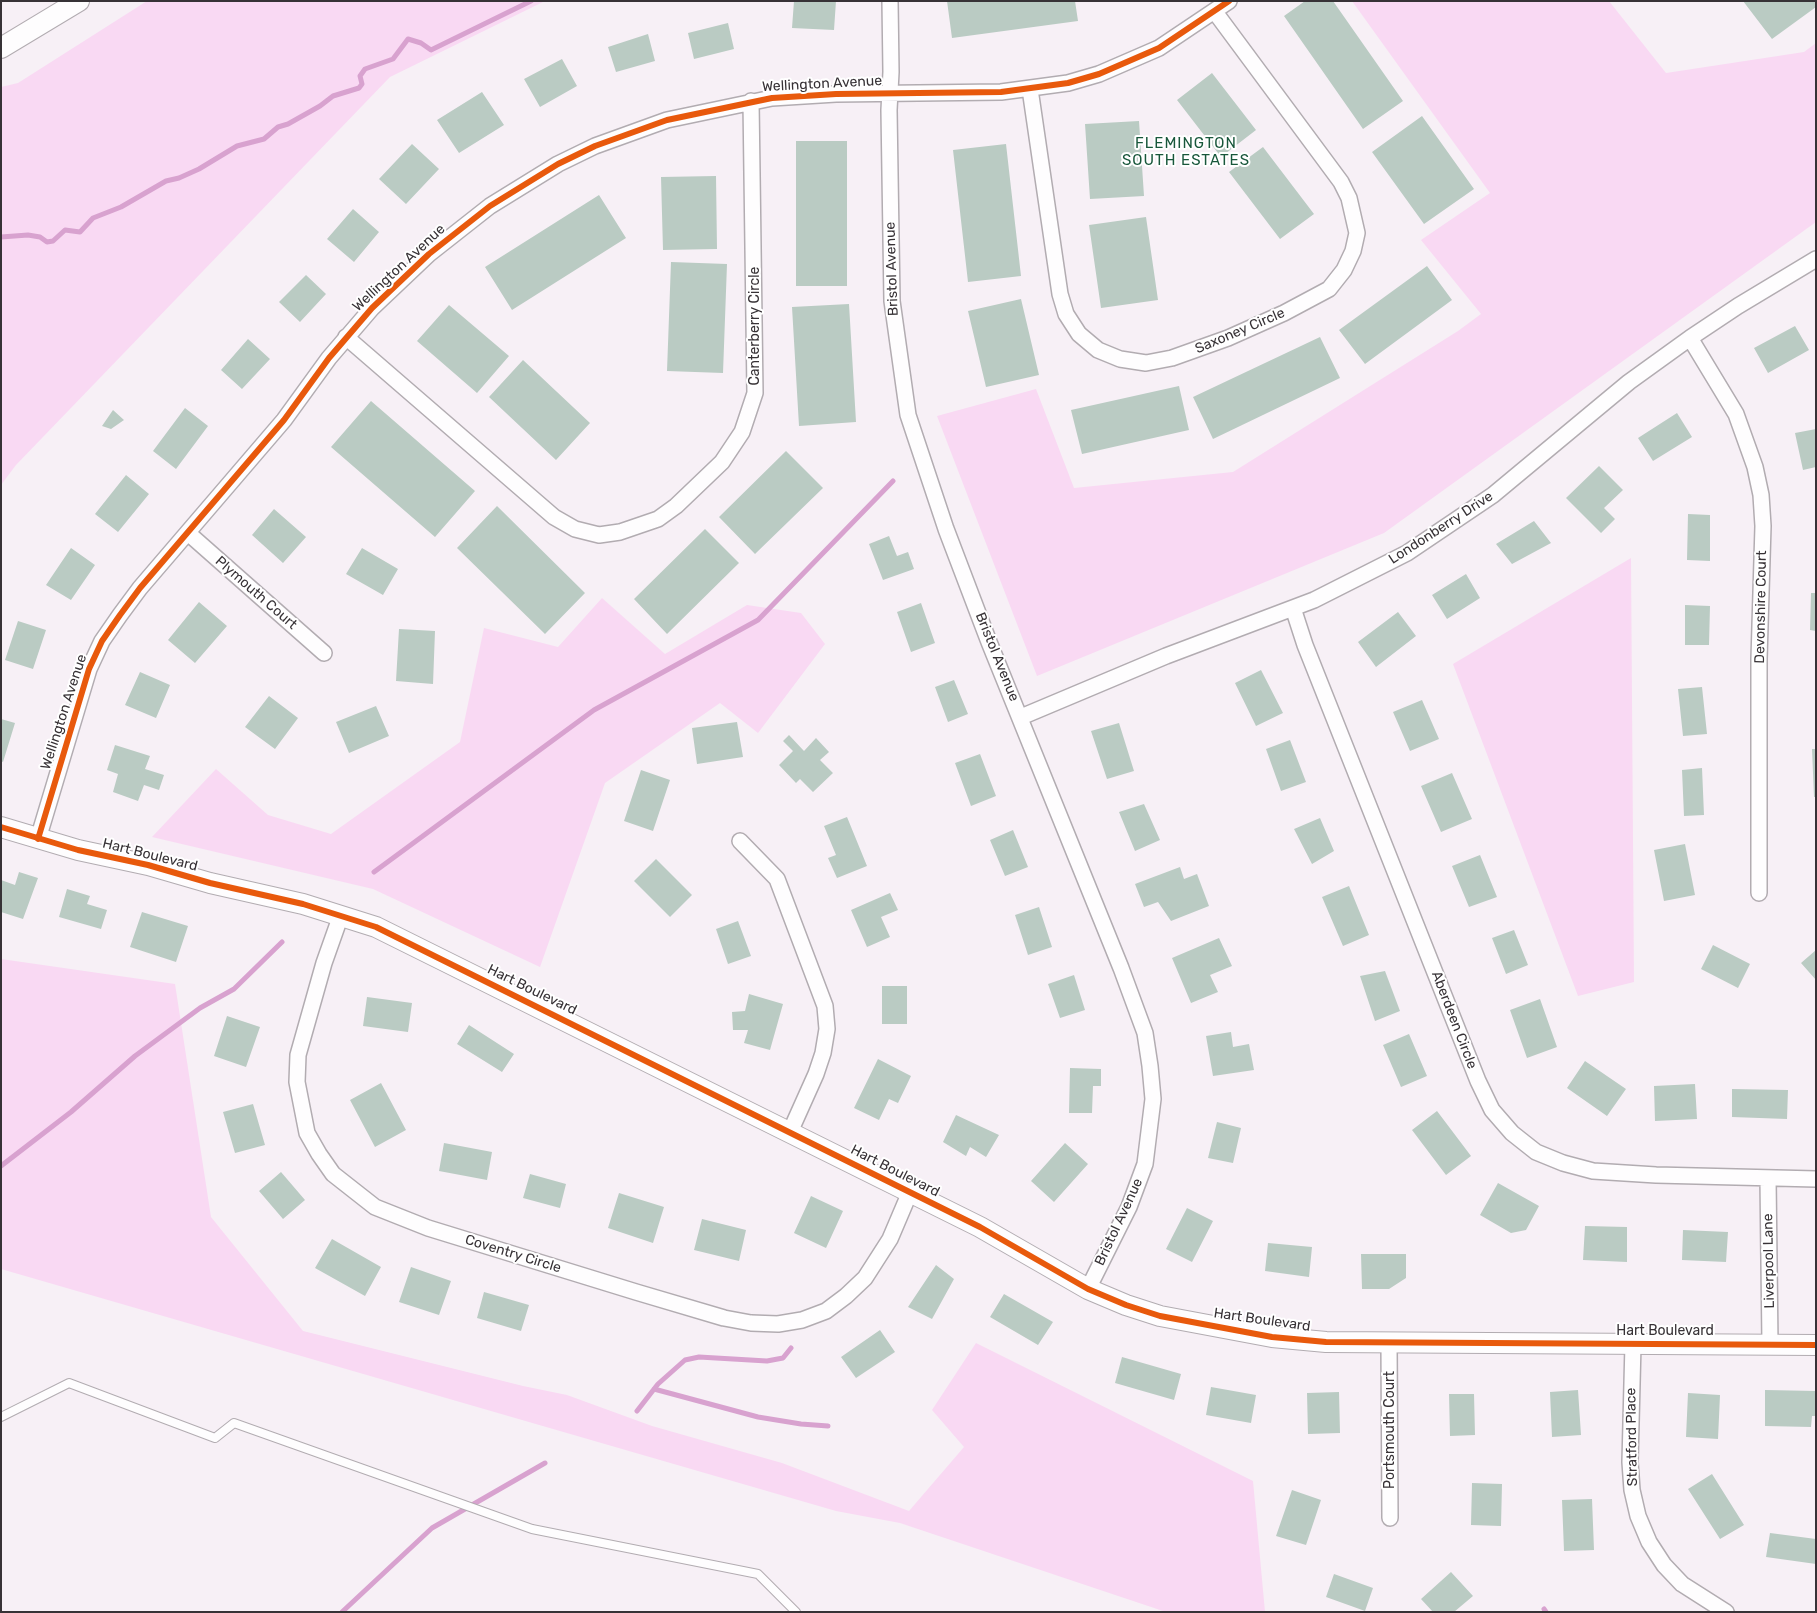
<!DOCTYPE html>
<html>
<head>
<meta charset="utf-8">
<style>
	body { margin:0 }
	#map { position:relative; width:1817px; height:1613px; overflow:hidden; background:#f7f0f6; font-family:Rubik,sans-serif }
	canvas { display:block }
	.frame { position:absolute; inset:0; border:2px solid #373236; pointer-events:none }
</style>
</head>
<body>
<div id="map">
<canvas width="1817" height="1613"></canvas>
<div class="frame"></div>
</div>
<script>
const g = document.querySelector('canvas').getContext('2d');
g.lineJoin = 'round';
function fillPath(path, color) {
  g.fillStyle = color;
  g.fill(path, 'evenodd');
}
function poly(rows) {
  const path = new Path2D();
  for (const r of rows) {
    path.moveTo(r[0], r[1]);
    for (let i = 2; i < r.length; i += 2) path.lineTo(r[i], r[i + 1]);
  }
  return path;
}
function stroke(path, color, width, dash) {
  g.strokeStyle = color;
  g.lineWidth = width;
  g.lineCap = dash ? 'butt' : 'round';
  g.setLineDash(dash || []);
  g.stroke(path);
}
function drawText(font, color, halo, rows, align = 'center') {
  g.font = font + ' Rubik,sans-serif';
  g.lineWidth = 4;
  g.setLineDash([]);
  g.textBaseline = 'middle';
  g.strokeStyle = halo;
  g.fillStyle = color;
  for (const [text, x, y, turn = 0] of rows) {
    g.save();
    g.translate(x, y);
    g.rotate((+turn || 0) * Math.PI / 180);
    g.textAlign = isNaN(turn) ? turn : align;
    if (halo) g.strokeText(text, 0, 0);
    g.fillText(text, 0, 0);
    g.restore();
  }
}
fillPath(poly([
	[147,1,545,1,390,77,16,465,1,485,1,87,18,83],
	[1352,1,1609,1,1666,73,1804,52,1816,43,1816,222,1384,533,1037,676,937,416,1036,389,1074,488,1233,472,1458,331,1481,314,1421,240,1490,193],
	[1631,558,1634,982,1578,996,1453,664],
	[602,598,665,654,747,605,801,613,825,644,758,733,720,703,605,783,540,967,373,889,152,837,216,769,268,815,331,834,460,742,484,628,558,647],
	[1,959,175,984,211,1217,303,1331,523,1386,567,1395,652,1426,782,1463,909,1511,964,1447,932,1410,976,1343,1253,1481,1265,1612,1166,1612,900,1523,836,1511,1,1269]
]), '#f9d9f3');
stroke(poly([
	[1,237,28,235,40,237,47,242,53,241,65,230,80,232,93,218,121,207,166,181,179,178,199,169,237,146,264,139,278,127,288,124,320,106,333,96,359,88,362,84,360,76,365,69,393,59,408,39,421,43,431,50,531,1],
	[374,872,594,710,758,620,893,481],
	[1,1166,71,1112,135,1056,200,1008,234,989,282,942],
	[654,1389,758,1417,801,1424,828,1426],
	[637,1411,658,1384,685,1360,699,1357,767,1361,783,1358,791,1348],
	[1544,1609,1546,1612],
	[342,1612,432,1528,545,1463]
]), '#d8a2cf', 5);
fillPath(poly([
	[794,1,836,1,834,30,792,28],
	[947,1,1075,1,1078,21,952,38],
	[1305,1,1333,1,1403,101,1363,129,1284,16],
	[1743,1,1816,1,1816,7,1772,39],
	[728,23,734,49,694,59,688,33],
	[648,34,655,61,616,72,608,47],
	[562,59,577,86,540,107,524,79],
	[1212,73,1256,130,1221,157,1177,100],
	[482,92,504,125,459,153,437,120],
	[1422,116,1474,189,1424,224,1372,152],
	[1139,121,1144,196,1090,199,1085,124],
	[796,141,847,141,847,286,796,286],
	[412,144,439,169,406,204,379,179],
	[1006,144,1021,276,968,282,953,150],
	[1263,147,1314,214,1280,239,1229,172],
	[716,176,717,249,663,250,661,177],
	[599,195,626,238,512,310,485,267],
	[353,209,379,232,354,262,327,239],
	[1146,217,1158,300,1101,308,1089,225],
	[671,262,727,264,723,373,667,371],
	[1427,266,1452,300,1365,364,1339,330],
	[306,275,326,294,300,322,279,302],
	[1021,299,1039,375,986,387,968,311],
	[849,304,856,422,799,426,792,307],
	[449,305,509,356,477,393,417,341],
	[1795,326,1809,350,1768,373,1754,348],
	[1320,337,1340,378,1213,439,1193,397],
	[248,339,270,359,242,389,221,370],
	[523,360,590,423,556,460,489,397],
	[1179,386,1189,430,1082,454,1071,410],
	[371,401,475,491,435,537,331,447],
	[185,408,208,426,176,469,153,451],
	[113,410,124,420,111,429,102,426],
	[1677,413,1692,437,1653,461,1638,438],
	[1816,429,1816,467,1803,470,1795,433],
	[786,451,823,488,755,554,719,517],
	[1599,466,1623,490,1604,508,1615,519,1601,533,1566,498],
	[126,475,149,494,118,532,95,514],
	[497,506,585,593,545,634,457,548],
	[274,509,306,537,283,563,252,535],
	[1688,514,1710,515,1710,561,1687,560],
	[1534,521,1551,543,1512,564,1496,544],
	[705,529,739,563,667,634,634,599],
	[889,536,897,556,908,552,914,569,883,580,869,544],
	[71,548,95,565,71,600,46,585],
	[362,548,398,569,383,595,346,574],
	[1466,574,1480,598,1447,619,1432,595],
	[1811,593,1816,593,1816,631,1810,630],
	[199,602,227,626,195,663,168,640],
	[921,603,935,643,911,652,897,612],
	[1685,605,1710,606,1709,645,1685,645],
	[1398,612,1416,636,1376,667,1358,642],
	[18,621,46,630,33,669,5,660],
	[399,629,435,631,433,684,396,681],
	[1261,670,1283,713,1256,726,1235,683],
	[140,672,170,685,156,718,125,705],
	[954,680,968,714,948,722,935,687],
	[1702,687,1707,734,1683,736,1678,689],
	[269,696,298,718,275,749,245,727],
	[1422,700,1439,739,1410,751,1393,712],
	[376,706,389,736,349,753,336,722],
	[1,719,15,723,3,762,1,761],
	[737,722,743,757,697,764,692,728],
	[1119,723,1134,771,1107,779,1091,731],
	[789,735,804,751,816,738,829,752,820,760,833,773,813,792,800,779,796,783,779,765,793,751,783,741],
	[1290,740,1306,782,1281,791,1266,749],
	[115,745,150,756,145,769,164,775,159,790,144,785,138,801,113,792,118,774,107,770],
	[1812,749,1816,749,1816,797,1814,797],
	[980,754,996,796,971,806,955,763],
	[1702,768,1704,815,1684,816,1682,770],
	[641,770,670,780,653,831,624,821],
	[1452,773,1472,819,1441,832,1421,786],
	[1144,804,1160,840,1135,851,1119,812],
	[847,817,867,866,837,878,828,858,836,855,824,826],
	[1320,818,1334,851,1312,864,1294,829],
	[1013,830,1028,867,1005,876,990,840],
	[1685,844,1695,895,1664,901,1654,850],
	[1480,855,1497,897,1469,907,1452,866],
	[656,859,692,895,670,917,634,881],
	[1180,867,1184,879,1197,874,1209,906,1171,921,1158,902,1144,907,1135,884],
	[19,872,38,878,23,919,1,912,1,880,15,885],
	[1349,886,1369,935,1343,946,1322,897],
	[67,889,90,896,87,904,107,910,101,929,59,917],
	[890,893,898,910,881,917,890,937,867,947,851,910],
	[1039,907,1052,947,1028,955,1015,915],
	[142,912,188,926,176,962,130,947],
	[738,921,751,956,728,964,716,929],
	[1514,930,1528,965,1506,974,1492,938],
	[1219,938,1232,966,1210,975,1218,992,1191,1003,1172,958],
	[1713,945,1750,964,1738,988,1701,969],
	[1816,950,1816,980,1801,963],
	[1385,971,1400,1011,1375,1021,1360,976],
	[1074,975,1085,1010,1060,1018,1048,984],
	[882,986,907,986,907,1024,882,1024],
	[749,994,783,1004,770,1050,744,1043,748,1030,733,1030,732,1012,745,1011],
	[367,997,412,1003,408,1032,363,1026],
	[1540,999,1557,1047,1527,1058,1510,1010],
	[227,1016,260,1027,246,1067,214,1056],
	[469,1025,514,1054,502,1072,457,1044],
	[1231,1032,1233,1047,1249,1044,1254,1070,1213,1076,1206,1036],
	[1409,1034,1427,1076,1401,1087,1383,1045],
	[878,1059,911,1076,898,1103,889,1099,879,1120,854,1108],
	[1585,1061,1626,1089,1607,1116,1567,1088],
	[1070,1068,1101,1069,1101,1086,1093,1086,1092,1113,1069,1113],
	[381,1083,406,1130,375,1147,350,1100],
	[1695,1084,1697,1119,1655,1121,1654,1086],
	[1732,1089,1788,1090,1787,1119,1732,1117],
	[253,1104,265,1145,235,1153,223,1112],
	[1437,1111,1471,1156,1446,1175,1412,1130],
	[956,1115,999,1135,986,1157,970,1147,966,1156,943,1142],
	[1217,1122,1241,1128,1233,1163,1208,1158],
	[444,1143,492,1152,487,1180,439,1171],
	[1065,1143,1088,1164,1054,1202,1031,1181],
	[281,1172,305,1200,283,1219,259,1191],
	[530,1174,566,1184,560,1208,523,1198],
	[1498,1183,1539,1206,1526,1230,1511,1233,1480,1215],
	[619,1193,664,1207,653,1243,608,1228],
	[811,1196,843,1211,826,1248,794,1233],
	[1187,1208,1213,1221,1192,1262,1166,1249],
	[702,1219,746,1230,739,1261,694,1250],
	[1585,1226,1627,1227,1627,1262,1583,1260],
	[1683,1230,1728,1232,1726,1262,1682,1260],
	[332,1239,381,1267,365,1296,315,1268],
	[1268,1243,1312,1247,1309,1277,1265,1271],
	[1361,1254,1406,1254,1406,1278,1389,1289,1362,1289],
	[936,1265,954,1279,932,1319,908,1307],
	[411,1267,451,1281,439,1315,399,1302],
	[484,1292,529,1305,521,1331,477,1318],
	[1004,1294,1053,1322,1038,1345,990,1317],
	[880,1330,895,1352,856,1378,841,1357],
	[1122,1357,1181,1374,1174,1400,1115,1383],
	[1211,1387,1256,1395,1251,1423,1206,1415],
	[1578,1390,1581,1435,1552,1437,1550,1392],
	[1765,1390,1816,1391,1816,1416,1812,1416,1811,1427,1765,1426],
	[1339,1392,1340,1433,1308,1434,1307,1393],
	[1688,1393,1720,1395,1718,1439,1686,1437],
	[1449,1394,1474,1394,1475,1435,1450,1436],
	[1712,1474,1744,1525,1720,1539,1688,1489],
	[1472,1483,1502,1484,1501,1526,1471,1525],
	[1292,1490,1321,1500,1306,1545,1276,1536],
	[1592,1499,1594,1550,1564,1551,1562,1500],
	[1770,1533,1816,1539,1816,1564,1766,1557],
	[1451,1572,1473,1596,1454,1612,1433,1612,1421,1599],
	[1334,1574,1373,1588,1365,1611,1326,1597]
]), '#bacbc3');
const service = poly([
	[1,1417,69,1383,215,1438,234,1423,532,1529,758,1574,796,1612]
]);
const minor = poly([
	[890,1,891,72,889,110,892,301,908,415,946,529,989,642,1121,968,1145,1033,1150,1066,1153,1099,1145,1164,1129,1207,1088,1289],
	[1030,89,1060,294,1066,314,1079,334,1098,350,1120,359,1146,363,1172,358,1228,338,1284,313,1329,289,1344,270,1353,251,1357,233,1349,198,1341,182,1215,12],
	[346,337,554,517,575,529,599,535,620,532,658,519,676,506,722,462,742,432,755,393,751,101],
	[1690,338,1736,414,1755,467,1761,495,1763,526,1759,659,1759,893],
	[188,533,324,653],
	[1293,608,1305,645,1478,1081,1492,1110,1512,1133,1536,1152,1563,1163,1593,1171,1656,1175,1816,1179],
	[1021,717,1166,656,1314,600,1407,553,1493,495,1629,382,1690,338,1738,306,1816,259],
	[38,839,89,669,102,641,120,615,140,588,284,420,329,358,372,308,429,254,490,206,558,164,595,146,667,120,772,98,836,94,1001,92,1068,83,1099,74,1159,48,1229,1],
	[740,841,777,879,825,1006,827,1029,823,1053,816,1074,790,1132],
	[341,915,324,963,298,1055,297,1082,307,1133,319,1154,333,1174,375,1207,428,1228,636,1292,724,1318,751,1323,778,1324,802,1320,826,1311,846,1296,865,1278,890,1239,910,1192],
	[1768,1178,1770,1344],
	[1389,1343,1390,1518],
	[1633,1344,1630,1462,1632,1490,1638,1516,1649,1542,1664,1565,1682,1584,1726,1612]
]);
const tertiary = poly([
	[1,48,79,1],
	[1,827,78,850,148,865,210,883,303,904,376,927,980,1227,1088,1289,1126,1305,1160,1316,1272,1337,1326,1342,1816,1345]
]);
stroke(service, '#b2acb1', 10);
stroke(minor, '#b2acb1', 18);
stroke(tertiary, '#b2acb1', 22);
stroke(service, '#fefdfe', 8);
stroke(minor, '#fefdfe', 15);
stroke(tertiary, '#fefdfe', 20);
stroke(poly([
	[1,827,78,850,148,865,210,883,303,904,376,927,980,1227,1088,1289,1126,1305,1160,1316,1272,1337,1326,1342,1816,1345],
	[38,839,89,669,102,641,120,615,140,588,284,420,329,358,372,308,429,254,490,206,558,164,595,146,667,120,772,98,836,94,1001,92,1068,83,1099,74,1159,48,1229,1]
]), '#e8590c', 6);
drawText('14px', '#373236', '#fff', [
	["Wellington Avenue",822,84,-3],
	["Wellington Avenue",399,268,-43],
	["Bristol Avenue",892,269,-92],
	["Canterberry Circle",755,326,-90],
	["Saxoney Circle",1240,331,-23],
	["Londonberry Drive",1441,528,-33],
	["Plymouth Court",256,593,41],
	["Devonshire Court",1761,607,-89],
	["Bristol Avenue",997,657,68],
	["Wellington Avenue",64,712,-72],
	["Hart Boulevard",150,855,14],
	["Hart Boulevard",532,990,26],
	["Aberdeen Circle",1454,1020,69],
	["Hart Boulevard",895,1171,27],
	["Bristol Avenue",1119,1222,-65],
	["Coventry Circle",513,1254,17],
	["Liverpool Lane",1769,1261,-91],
	["Hart Boulevard",1262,1320,8],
	["Hart Boulevard",1665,1331],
	["Portsmouth Court",1390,1430,-90],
	["Stratford Place",1632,1437,-91]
]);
g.letterSpacing = '1px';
drawText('15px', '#18573b', '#fff', [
	["FLEMINGTON",1186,144],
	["SOUTH ESTATES",1186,161]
]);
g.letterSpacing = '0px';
</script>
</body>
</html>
